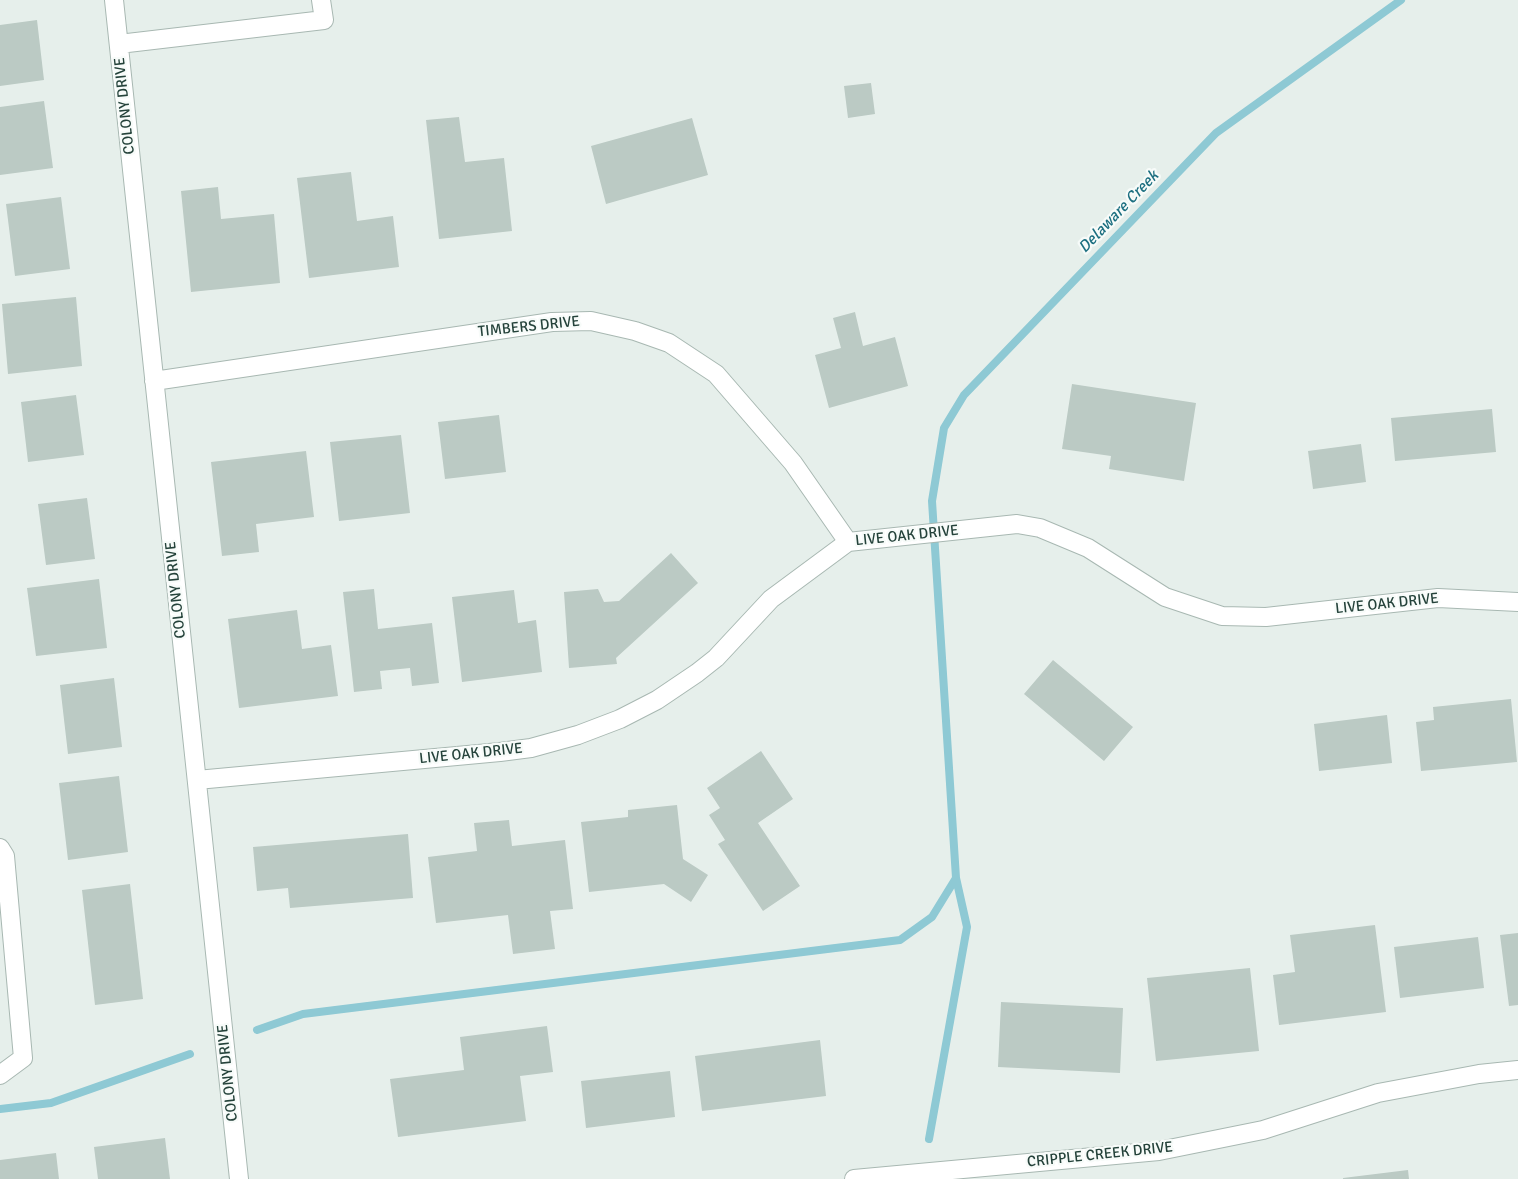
<!DOCTYPE html>
<html>
<head>
<meta charset="utf-8">
<style>
	body { margin:0 }
	canvas { display:block; background:#e6efeb }
</style>
</head>
<body>
<canvas width="1518" height="1179"></canvas>
<script>
const g = document.querySelector('canvas').getContext('2d');
g.lineJoin = 'round';
function poly(rows) {
  const path = new Path2D();
  for (const r of rows) {
    path.moveTo(r[0], r[1]);
    for (let i = 2; i < r.length; i += 2) path.lineTo(r[i], r[i + 1]);
  }
  return path;
}
function stroke(path, color, width, dash) {
  g.strokeStyle = color;
  g.lineWidth = width;
  g.lineCap = dash ? 'butt' : 'round';
  g.setLineDash(dash || []);
  g.stroke(path);
}
function fillPath(path, color) {
  g.fillStyle = color;
  g.fill(path, 'evenodd');
}
function drawText(font, color, halo, rows, align = 'center') {
  g.font = font + ' Signika,sans-serif';
  g.lineWidth = 4.5;
  g.setLineDash([]);
  g.textBaseline = 'middle';
  g.strokeStyle = halo;
  g.fillStyle = color;
  for (const [text, x, y, turn = 0] of rows) {
    g.save();
    g.translate(x, y);
    g.rotate((+turn || 0) * Math.PI / 180);
    g.textAlign = isNaN(turn) ? turn : align;
    if (halo) g.strokeText(text, 0, 0);
    g.fillText(text, 0, 0);
    g.restore();
  }
}
stroke(poly([
	[257,1030,303,1014,900,940,932,917,956,878,932,501,944,428,964,395,1216,133,1401,0],
	[0,1109,51,1103,190,1054],
	[929,1139,967,927,956,878]
]), '#8ec9d4', 8);
fillPath(poly([
	[37,20,44,80,0,86,0,25],
	[871,83,875,114,848,118,844,86],
	[44,101,53,168,0,175,0,107],
	[459,117,465,162,504,158,512,231,439,239,426,120],
	[692,118,708,175,606,204,591,146],
	[351,172,357,221,393,216,399,267,309,278,297,178],
	[218,187,221,219,274,214,280,283,191,292,181,191],
	[61,197,70,269,15,276,6,204],
	[76,297,82,366,8,374,2,304],
	[855,312,863,346,895,337,908,386,829,408,815,355,841,348,833,318],
	[1072,384,1196,403,1184,481,1109,469,1111,456,1062,449],
	[76,395,84,455,28,462,21,402],
	[1492,409,1496,452,1395,461,1391,418],
	[499,415,506,472,445,479,438,422],
	[401,435,410,513,339,521,330,442],
	[1361,444,1366,482,1313,489,1308,451],
	[306,451,314,517,256,524,259,552,222,556,211,462],
	[87,498,95,559,46,565,38,504],
	[671,553,698,583,616,658,617,664,569,668,564,592,598,589,604,602,619,601],
	[99,579,107,648,36,656,27,588],
	[374,589,378,629,432,623,439,683,412,686,410,668,380,671,382,689,354,692,343,592],
	[514,590,518,623,536,620,542,672,462,682,452,597],
	[297,610,302,649,331,645,338,696,239,708,228,619],
	[1053,660,1133,727,1104,761,1024,694],
	[114,678,122,747,68,754,60,685],
	[1511,699,1517,762,1421,771,1416,722,1434,720,1433,707],
	[1387,715,1392,763,1319,771,1314,724],
	[761,751,793,799,758,823,800,886,763,911,718,844,725,840,709,815,720,808,707,788],
	[119,776,128,852,68,860,59,783],
	[677,805,683,859,708,875,691,902,664,884,589,892,581,822,628,817,628,810],
	[509,820,512,846,565,840,573,909,550,911,555,949,513,954,508,915,436,923,428,857,477,851,474,823],
	[408,834,413,898,290,908,288,888,257,891,253,847],
	[130,884,143,999,95,1005,82,890],
	[1375,925,1386,1012,1279,1025,1273,975,1295,972,1290,935],
	[1518,933,1518,1005,1509,1006,1500,935],
	[1478,937,1484,988,1400,998,1394,947],
	[1250,968,1259,1051,1156,1061,1147,978],
	[1001,1002,1123,1008,1120,1073,998,1067],
	[547,1026,553,1072,520,1076,526,1121,398,1137,390,1079,464,1070,460,1037],
	[820,1040,826,1096,702,1111,695,1056],
	[670,1071,675,1117,586,1128,581,1081],
	[165,1138,170,1179,98,1179,94,1147],
	[56,1153,59,1179,0,1179,0,1160],
	[1408,1170,1409,1179,1343,1179,1343,1178]
]), '#bbcac4');
const minor = poly([
	[114,0,239,1179],
	[119,44,324,20,321,0],
	[154,381,552,322,591,321,635,331,669,343,716,374,793,463,848,542],
	[197,780,500,752,531,748,578,735,620,719,657,700,697,673,716,658,771,599,848,542,1017,524,1040,528,1088,548,1165,597,1222,616,1266,617,1438,598,1518,602],
	[0,848,5,856,23,1058,0,1075],
	[854,1179,1159,1151,1263,1130,1378,1093,1479,1074,1518,1070]
]);
stroke(minor, '#a8b8b2', 20);
stroke(minor, '#fff', 18);
drawText('15px', '#24423a', '#f7fbf9', [
	["COLONY DRIVE",125,106,-96],
	["TIMBERS DRIVE",529,327,-6],
	["LIVE OAK DRIVE",907,536,-6],
	["COLONY DRIVE",176,590,-96],
	["LIVE OAK DRIVE",1387,604,-6],
	["LIVE OAK DRIVE",471,754,-6],
	["COLONY DRIVE",228,1073,-96],
	["CRIPPLE CREEK DRIVE",1100,1155,-6]
]);
drawText('italic 16px', '#1c6f80', '#f7fbf9', [
	["Delaware Creek",1119,212,-46]
]);
</script>
</body>
</html>
